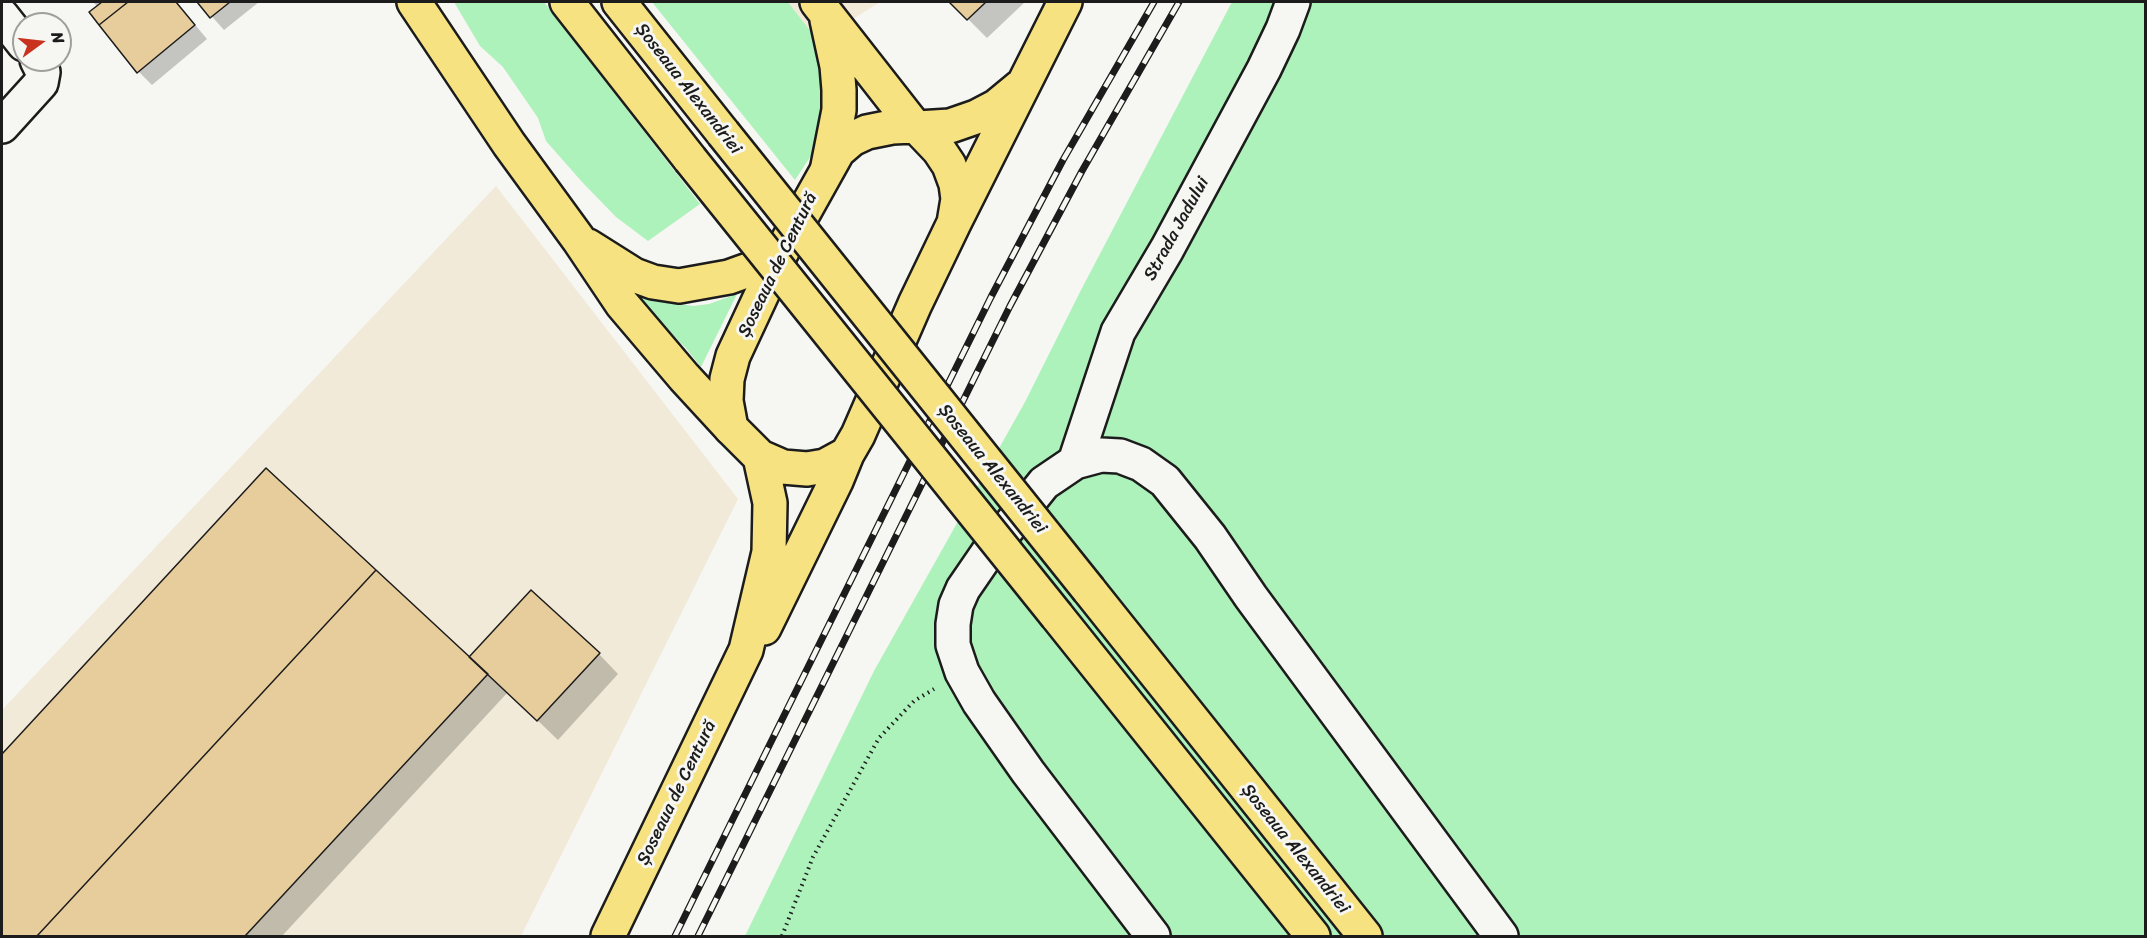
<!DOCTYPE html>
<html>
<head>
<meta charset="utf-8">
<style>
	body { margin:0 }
	#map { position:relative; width:2147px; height:938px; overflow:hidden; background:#f6f6f2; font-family:Sriracha,sans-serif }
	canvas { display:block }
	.frame { position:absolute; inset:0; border:3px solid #1c1c1c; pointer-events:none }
	.north { position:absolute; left:12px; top:12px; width:60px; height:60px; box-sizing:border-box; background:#f6f6f2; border:2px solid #9f9f9c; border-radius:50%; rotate:75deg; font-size:16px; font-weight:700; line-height:24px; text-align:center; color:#1c1c1c }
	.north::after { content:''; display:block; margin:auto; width:21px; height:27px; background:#c8321e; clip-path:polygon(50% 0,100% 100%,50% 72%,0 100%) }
</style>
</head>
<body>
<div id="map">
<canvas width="2147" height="938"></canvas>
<div class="frame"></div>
<div class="north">N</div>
</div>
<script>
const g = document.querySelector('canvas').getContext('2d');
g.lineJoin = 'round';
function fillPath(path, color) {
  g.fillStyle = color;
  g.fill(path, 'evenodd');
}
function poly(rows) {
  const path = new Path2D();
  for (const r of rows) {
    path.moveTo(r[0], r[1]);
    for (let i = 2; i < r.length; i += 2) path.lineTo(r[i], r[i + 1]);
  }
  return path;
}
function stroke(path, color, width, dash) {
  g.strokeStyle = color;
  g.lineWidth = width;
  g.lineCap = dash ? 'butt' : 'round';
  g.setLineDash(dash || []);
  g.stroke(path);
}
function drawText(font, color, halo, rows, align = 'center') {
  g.font = font + ' Sriracha,sans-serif';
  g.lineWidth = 6;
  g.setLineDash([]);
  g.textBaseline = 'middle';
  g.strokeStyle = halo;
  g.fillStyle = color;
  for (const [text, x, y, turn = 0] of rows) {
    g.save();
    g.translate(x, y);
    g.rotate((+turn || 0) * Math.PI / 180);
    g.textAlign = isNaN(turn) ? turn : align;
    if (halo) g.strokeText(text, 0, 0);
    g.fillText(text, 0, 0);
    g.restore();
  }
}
fillPath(poly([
	[788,2,880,2,818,41],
	[496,186,738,499,521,936,2,936,2,710]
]), '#f2ead8');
fillPath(poly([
	[454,2,544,2,700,204,648,241,616,217,583,183,546,141,538,118,503,67,480,46],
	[652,2,788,2,818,41,823,96,821,127,816,148,795,180],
	[1232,2,2145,2,2145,936,745,936,874,671,1025,402,1080,292],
	[631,290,673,303,693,306,709,304,737,294,701,367,685,347,631,294]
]), '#adf1bb');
fillPath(poly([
	[93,2,176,2,207,39,152,85,139,72,98,7],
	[199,2,259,2,224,30],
	[951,2,1025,2,987,38],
	[266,470,469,659,599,654,618,674,558,740,508,692,282,936,2,936,2,756]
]), '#0003');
const building = poly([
	[102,2,128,2,99,25,89,12,102,2],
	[128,2,176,2,195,25,137,73,99,25,128,2],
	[197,2,230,2,210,18,197,2],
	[949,2,986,2,967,20,949,2],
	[266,468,376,570,37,936,2,936,2,754,266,468],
	[376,570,488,674,245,936,37,936,376,570],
	[531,590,600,653,537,721,469,657,531,590]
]);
fillPath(building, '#e8cd9c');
stroke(building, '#1c1c1c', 1.5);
const street = poly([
	[2,16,24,44],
	[2,126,41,83,43,72,37,60],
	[1075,462,1118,332,1167,249,1264,69,1283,29,1293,2],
	[1153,936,1028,772,979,702,962,672,953,645,953,624,956,605,963,589,987,554,1044,483,1075,462,1101,455,1120,456,1141,464,1165,481,1210,537,1251,597,1501,936]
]);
const primary = poly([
	[918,128,950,126,976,117,997,106,1020,87],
	[954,223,958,199,956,184,949,165,939,150,918,128,914,126,892,127,867,132,852,139,838,151,781,253,733,356,727,379,726,401,731,428,760,457,783,467,807,469,825,466,847,454,858,435,915,304,954,223,1065,2],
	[1089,590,1365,936],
	[1057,616,1313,936],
	[764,628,836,481,847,454],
	[608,936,746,650,769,552,770,503,760,457]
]);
const highway = poly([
	[414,2,509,144,579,240,622,304,684,377,731,428],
	[567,2,690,159],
	[619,2,723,133],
	[817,2,914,126],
	[827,20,837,66,839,90,839,110,828,166],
	[588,246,634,275,653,282,679,286,729,277,754,268,781,253]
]);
stroke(street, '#1c1c1c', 38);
stroke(primary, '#1c1c1c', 38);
stroke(highway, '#1c1c1c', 38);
stroke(poly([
	[782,936,813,857,879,738,914,701,934,689]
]), '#1c1c1c', 4, [1.5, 4.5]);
stroke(street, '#f6f6f2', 33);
stroke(primary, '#f7e281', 33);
stroke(highway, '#f7e281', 33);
const rail = poly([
	[675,936,991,297,1063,160,1154,2],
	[698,936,1010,306,1082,171,1179,2]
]);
stroke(rail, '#1c1c1c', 7);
stroke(rail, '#f6f6f2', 4.5, [14]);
const primaryBridge = poly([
	[723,133,1089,590],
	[690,159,1057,616]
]);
stroke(primaryBridge, '#1c1c1c', 38, []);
stroke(primaryBridge, '#f7e281', 33);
drawText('18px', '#1c1c1c', '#f6f6f2', [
	["Șoseaua Alexandriei",688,89,52],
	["Strada Jadului",1177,229,-61],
	["Șoseaua de Centură",778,265,-64],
	["Șoseaua Alexandriei",992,469,51],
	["Șoseaua de Centură",677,793,-64],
	["Șoseaua Alexandriei",1295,849,51]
]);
</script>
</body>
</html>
